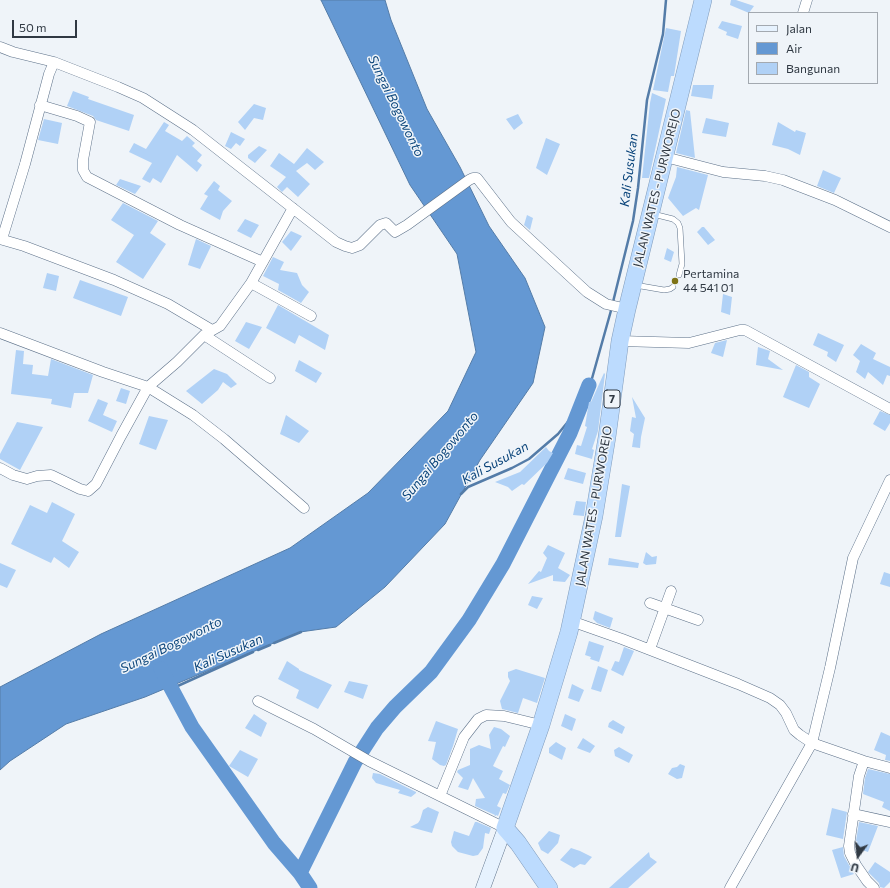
<!DOCTYPE html>
<html>
<head>
<meta charset="utf-8">
<style>
	body { margin:0 }
	#map { position:relative; width:890px; height:888px; overflow:hidden; background:#eff4f9; font-family:Commissioner,sans-serif }
	canvas { display:block }
	.legend { position:absolute; left:748px; top:12px; width:130px; height:72px; box-sizing:border-box; background:#eff4f9; border:1px solid #a3a9b0; margin:0; padding:5px 7px; list-style:none; font-size:12px; color:#303943 }
	.legend li { display:flex; align-items:center; gap:8px; height:20px }
	.legend b { width:20px; border:1px solid #a3a9b0 }
	.north { position:absolute; left:838px; top:836px; width:40px; height:40px; -webkit-text-stroke:3px #eff4f9; paint-order:stroke; rotate:195deg; font-size:11px; font-weight:700; line-height:16px; text-align:center; color:#303943 }
	.north::after { content:''; display:block; margin:auto; width:14px; height:18px; background:#303943; clip-path:polygon(50% 0,100% 100%,50% 72%,0 100%) }
	.scale { position:absolute; left:12px; top:20px; width:65px; height:18px; box-sizing:border-box; border:2px solid #303943; border-top:0; padding-left:5px; font-size:12px; line-height:14px; white-space:nowrap; color:#303943; -webkit-text-stroke:3px #eff4f9; paint-order:stroke }
</style>
</head>
<body>
<div id="map">
<canvas width="890" height="888"></canvas>
<ul class="legend">
<li><b style="height:5px;background:#e6f2fe"></b>Jalan</li>
<li><b style="height:11px;background:#6498d3"></b>Air</li>
<li><b style="height:11px;background:#b0d1f6"></b>Bangunan</li>
</ul>
<div class="north">U</div>
<div class="scale">50 m</div>
</div>
<script>
const g = document.querySelector('canvas').getContext('2d');
g.lineJoin = 'round';
function fillPath(path, color) {
  g.fillStyle = color;
  g.fill(path, 'evenodd');
}
function poly(rows) {
  const path = new Path2D();
  for (const r of rows) {
    path.moveTo(r[0], r[1]);
    for (let i = 2; i < r.length; i += 2) path.lineTo(r[i], r[i + 1]);
  }
  return path;
}
function stroke(path, color, width, dash) {
  g.strokeStyle = color;
  g.lineWidth = width;
  g.lineCap = dash ? 'butt' : 'round';
  g.setLineDash(dash || []);
  g.stroke(path);
}
function drawText(font, color, halo, rows, align = 'center') {
  g.font = font + ' Commissioner,sans-serif';
  g.lineWidth = 3;
  g.setLineDash([]);
  g.textBaseline = 'middle';
  g.strokeStyle = halo;
  g.fillStyle = color;
  for (const [text, x, y, turn = 0] of rows) {
    g.save();
    g.translate(x, y);
    g.rotate((+turn || 0) * Math.PI / 180);
    g.textAlign = isNaN(turn) ? turn : align;
    if (halo) g.strokeText(text, 0, 0);
    g.fillText(text, 0, 0);
    g.restore();
  }
}
const water = poly([
	[321,0,385,0,391,20,427,109,460,167,489,226,525,278,545,327,533,383,480,460,445,524,385,587,336,627,300,632,145,697,66,724,10,761,0,770,0,687,101,634,290,548,368,493,448,411,476,352,457,254,410,185,321,0]
]);
fillPath(water, '#6498d3');
stroke(water, '#547ca8', 1);
stroke(poly([
	[613,302,633,221,638,188,647,100,663,34,666,0],
	[461,494,468,487,512,468,529,459,558,434,571,418,591,382,612,307],
	[274,643,301,632],
	[258,650,270,645],
	[171,689,253,652]
]), '#547ca8', 2.5);
stroke(poly([
	[161,669,192,727,274,843,300,873,355,762,377,728,395,707,431,672,469,620,503,564,570,433,589,385],
	[300,873,310,888]
]), '#6498d3', 15);
fillPath(poly([
	[731,0,736,0,754,6,749,13,730,5],
	[722,21,742,26,738,39,726,35,727,32,718,28],
	[666,28,681,31,674,76,671,76,668,92,653,90],
	[693,85,714,85,712,99,691,96],
	[73,91,89,97,88,99,134,115,129,131,96,120,93,116,67,106],
	[652,93,666,99,649,178,642,178,650,103],
	[254,104,266,108,263,120,254,118,245,130,238,122],
	[686,110,690,111,695,158,676,153],
	[518,114,523,123,514,130,506,119],
	[706,118,729,123,726,137,702,133],
	[44,119,62,123,58,144,38,140],
	[164,122,169,125,165,131,182,141,187,136,195,143,192,146,202,155,197,161,202,165,197,172,177,155,161,183,153,178,150,183,142,179,152,163,129,152,134,143,146,149],
	[778,122,795,132,796,130,806,133,800,155,788,149,772,145],
	[231,132,245,139,240,146,236,143,231,149,225,146],
	[546,138,560,144,547,175,536,168],
	[259,146,267,150,255,163,248,158,248,155],
	[307,148,324,162,315,170,307,163,296,171,310,184,298,197,287,187,282,192,277,187,286,177,270,166,279,153,294,164],
	[677,167,708,175,699,210,696,208,683,216,668,198,676,177],
	[823,170,841,178,834,193,817,186],
	[120,179,141,186,135,194,116,185],
	[214,181,220,186,218,190,232,201,223,211,220,220,200,209,208,196,204,194],
	[123,203,158,221,150,233,166,244,143,279,116,262,134,235,111,220],
	[527,215,533,218,530,230,524,225],
	[245,219,259,225,251,238,237,231],
	[702,227,704,227,715,240,708,245,697,232],
	[291,231,302,236,291,251,282,242],
	[196,239,211,246,200,269,188,265],
	[667,248,674,252,671,262,664,259],
	[273,257,284,262,280,270,297,273,302,285,309,292,301,303,278,290,279,284,263,276],
	[47,273,59,276,56,291,43,288],
	[80,280,128,297,121,316,73,298],
	[723,294,732,297,730,315,721,312],
	[278,305,329,335,325,350,299,335,295,344,266,328],
	[246,322,262,327,249,349,235,341],
	[818,333,844,345,836,362,827,356,828,352,813,345],
	[727,340,723,357,711,353,715,343],
	[861,344,876,353,873,359,890,367,890,376,887,375,883,385,868,372,865,379,856,372,860,361,853,355],
	[758,347,770,351,768,359,783,370,756,365],
	[16,350,24,351,23,364,33,365,32,374,48,376,51,359,93,375,88,393,74,393,71,408,51,404,52,399,11,394],
	[299,360,322,373,316,383,295,371],
	[796,365,809,372,809,377,820,384,809,408,783,397],
	[214,369,227,374,237,384,231,388,223,382,218,390,202,404,186,391],
	[604,373,605,374,598,431,592,449,594,450,592,459,575,454,577,445,581,446,587,427,585,426,589,402,591,402],
	[121,388,130,391,126,404,116,401],
	[632,397,645,418,641,437,640,448,632,447,634,434,630,431,632,417,636,418],
	[98,399,108,403,103,415,117,421,112,432,88,421],
	[880,411,890,415,890,423,885,431,873,424],
	[286,415,309,431,299,443,280,434],
	[149,416,168,420,156,450,139,444],
	[17,422,43,427,20,470,0,459,0,454],
	[546,447,549,451,553,453,547,463,524,485,522,484,512,491,508,487,495,482,520,472],
	[568,468,586,473,583,484,564,479],
	[622,484,630,486,621,537,615,537],
	[576,501,586,502,584,516,573,515],
	[52,502,75,514,62,541,79,552,69,568,54,557,51,563,11,544,30,505,47,513],
	[548,545,565,553,558,568,570,575,565,582,553,581,553,575,528,584,539,571,541,572,547,558,543,553],
	[646,552,652,557,657,556,656,564,646,565,643,563],
	[609,558,639,563,638,568,608,565],
	[0,563,16,570,7,588,0,585],
	[884,572,890,574,890,587,880,584],
	[532,596,543,598,537,609,528,605],
	[595,611,613,618,610,628,597,623,593,619],
	[589,641,604,646,599,662,590,659,591,657,585,655],
	[624,647,634,651,623,676,611,670,615,661,619,662],
	[287,661,299,669,299,670,332,685,318,709,296,698,299,690,278,679],
	[598,666,608,670,601,692,591,689],
	[516,669,545,678,537,703,523,698,518,713,502,709,500,701,510,681,508,677,508,672],
	[349,681,368,685,363,699,344,692],
	[572,684,584,690,579,702,568,698],
	[254,714,267,723,261,737,245,728],
	[565,714,576,719,572,731,561,726],
	[613,720,625,727,622,734,608,727,609,723],
	[436,721,458,729,453,746,446,765,444,766,440,765,432,759,436,742,428,741],
	[494,727,501,729,510,736,505,747,503,746,493,766,503,771,499,779,510,785,506,794,503,793,497,806,501,808,498,816,496,815,496,816,494,815,495,815,475,806,476,799,485,798,473,778,468,790,458,787,463,778,457,772,458,770,470,765,470,749,479,745,491,749,489,735],
	[881,732,890,736,890,761,885,760,886,755,874,750],
	[583,738,595,746,590,753,577,748],
	[556,742,566,748,562,760,549,753,549,748],
	[619,747,633,755,629,763,615,756,614,750],
	[240,750,258,759,248,777,229,766],
	[680,764,685,766,682,778,677,779,668,774,672,768,677,767],
	[868,769,890,774,890,811,882,807,884,802,863,794,865,778],
	[373,773,380,774,416,792,416,793,411,797,398,793,400,790,376,783,372,778],
	[428,807,439,812,432,833,410,827,418,823,420,820,423,810],
	[832,808,847,812,843,839,826,835],
	[475,822,477,822,491,828,489,834,485,833,483,848,478,855,473,856,458,852,452,846,451,842,454,831,469,836],
	[859,822,878,826,868,852,856,848,856,843,858,842,856,841],
	[549,831,560,835,558,843,548,854,541,850,538,843],
	[843,847,844,856,854,874,841,878,832,850],
	[571,848,580,851,592,857,585,865,580,864,574,868,560,860],
	[649,852,650,857,657,862,628,888,609,888],
	[875,862,890,872,890,882,884,888,880,887,879,883,868,872]
]), '#b0d1f6');
const service = poly([
	[653,214,673,219,678,223,680,228,682,264,679,275],
	[635,285,664,290,670,289,673,287]
]);
const minor = poly([
	[803,13,807,0],
	[0,47,13,52,54,62,118,87,143,98,193,130,336,242,345,246,352,248,360,245,380,225,386,223,395,232,407,225,469,180,473,178,477,178,511,222,575,281,587,292,606,304,627,309],
	[40,105,77,116,90,122,83,160,83,170,87,177,180,225,263,262],
	[665,157,723,172,765,176,783,180,835,200,890,227],
	[0,239,24,246,114,280,168,304,212,330],
	[2,239,25,164,49,74,54,62],
	[251,283,293,208],
	[0,333,103,372,148,387,193,415,224,439,304,508],
	[204,335,270,378],
	[620,341,689,343,740,330,745,330,890,409],
	[0,468,13,475,27,479,37,476,51,475,80,489,88,491,96,484,121,436,148,387,177,362,204,335,220,326,251,283,311,316],
	[650,603,698,620],
	[571,621,622,639,738,684,770,698,780,705,786,713,794,730,800,735,812,743,864,761,890,768],
	[650,649,671,591],
	[258,701,314,729,369,761,505,828],
	[864,761,859,776,849,846,850,853,856,865,867,881,874,888],
	[440,796,464,737,478,719,486,715,504,716,541,725],
	[853,814,890,822],
	[730,888,812,743,830,668,853,558,890,480]
]);
const secondary = poly([
	[483,888,505,828]
]);
const trunk = poly([
	[549,888,518,843,505,828,541,725,569,632,594,516,607,437,620,341,627,309,703,0]
]);
stroke(service, '#5d7189', 6);
stroke(minor, '#5d7189', 11);
stroke(secondary, '#5d7189', 15);
stroke(trunk, '#819cbc', 18);
stroke(service, '#fff', 5);
stroke(minor, '#fff', 10);
stroke(secondary, '#e6f2fe', 14);
stroke(trunk, '#bcdbfe', 17);
for (const [x, y, r, color] of [
	[675,281,4,"#7e7316"]
]) {
  const dot = new Path2D();
  dot.arc(x, y, r, 0, 2 * Math.PI);
  g.fillStyle = color;
  g.fill(dot);
  stroke(dot, '#eff4f9', 1.5);
}
for (const [x, y, w] of [
	[612,399,16]
]) {
  const box = new Path2D();
  box.roundRect(x - w / 2, y - 9, w, 18, 3);
  g.fillStyle = '#eff4f9';
  g.fill(box);
  stroke(box, '#303943', 1);
}
drawText('bold 11px', '#303943', null, [
	["7",612,399]
]);
drawText('12px', '#303943', '#eff4f9', [
	["JALAN WATES - PURWOREJO",657,188,-76],
	["JALAN WATES - PURWOREJO",594,506,-80]
]);
drawText('12px', '#303943', '#eff4f9', [
	["Pertamina",683,274],
	["44 541 01",683,288]
], 'left');
drawText('italic 13px', '#0b457b', '#eff4f9', [
	["Sungai Bogowonto",396,106,64],
	["Kali Susukan",629,170,-83],
	["Sungai Bogowonto",440,456,-50],
	["Kali Susukan",495,463,-29],
	["Sungai Bogowonto",171,645,-26],
	["Kali Susukan",228,653,-24]
]);
</script>
</body>
</html>
